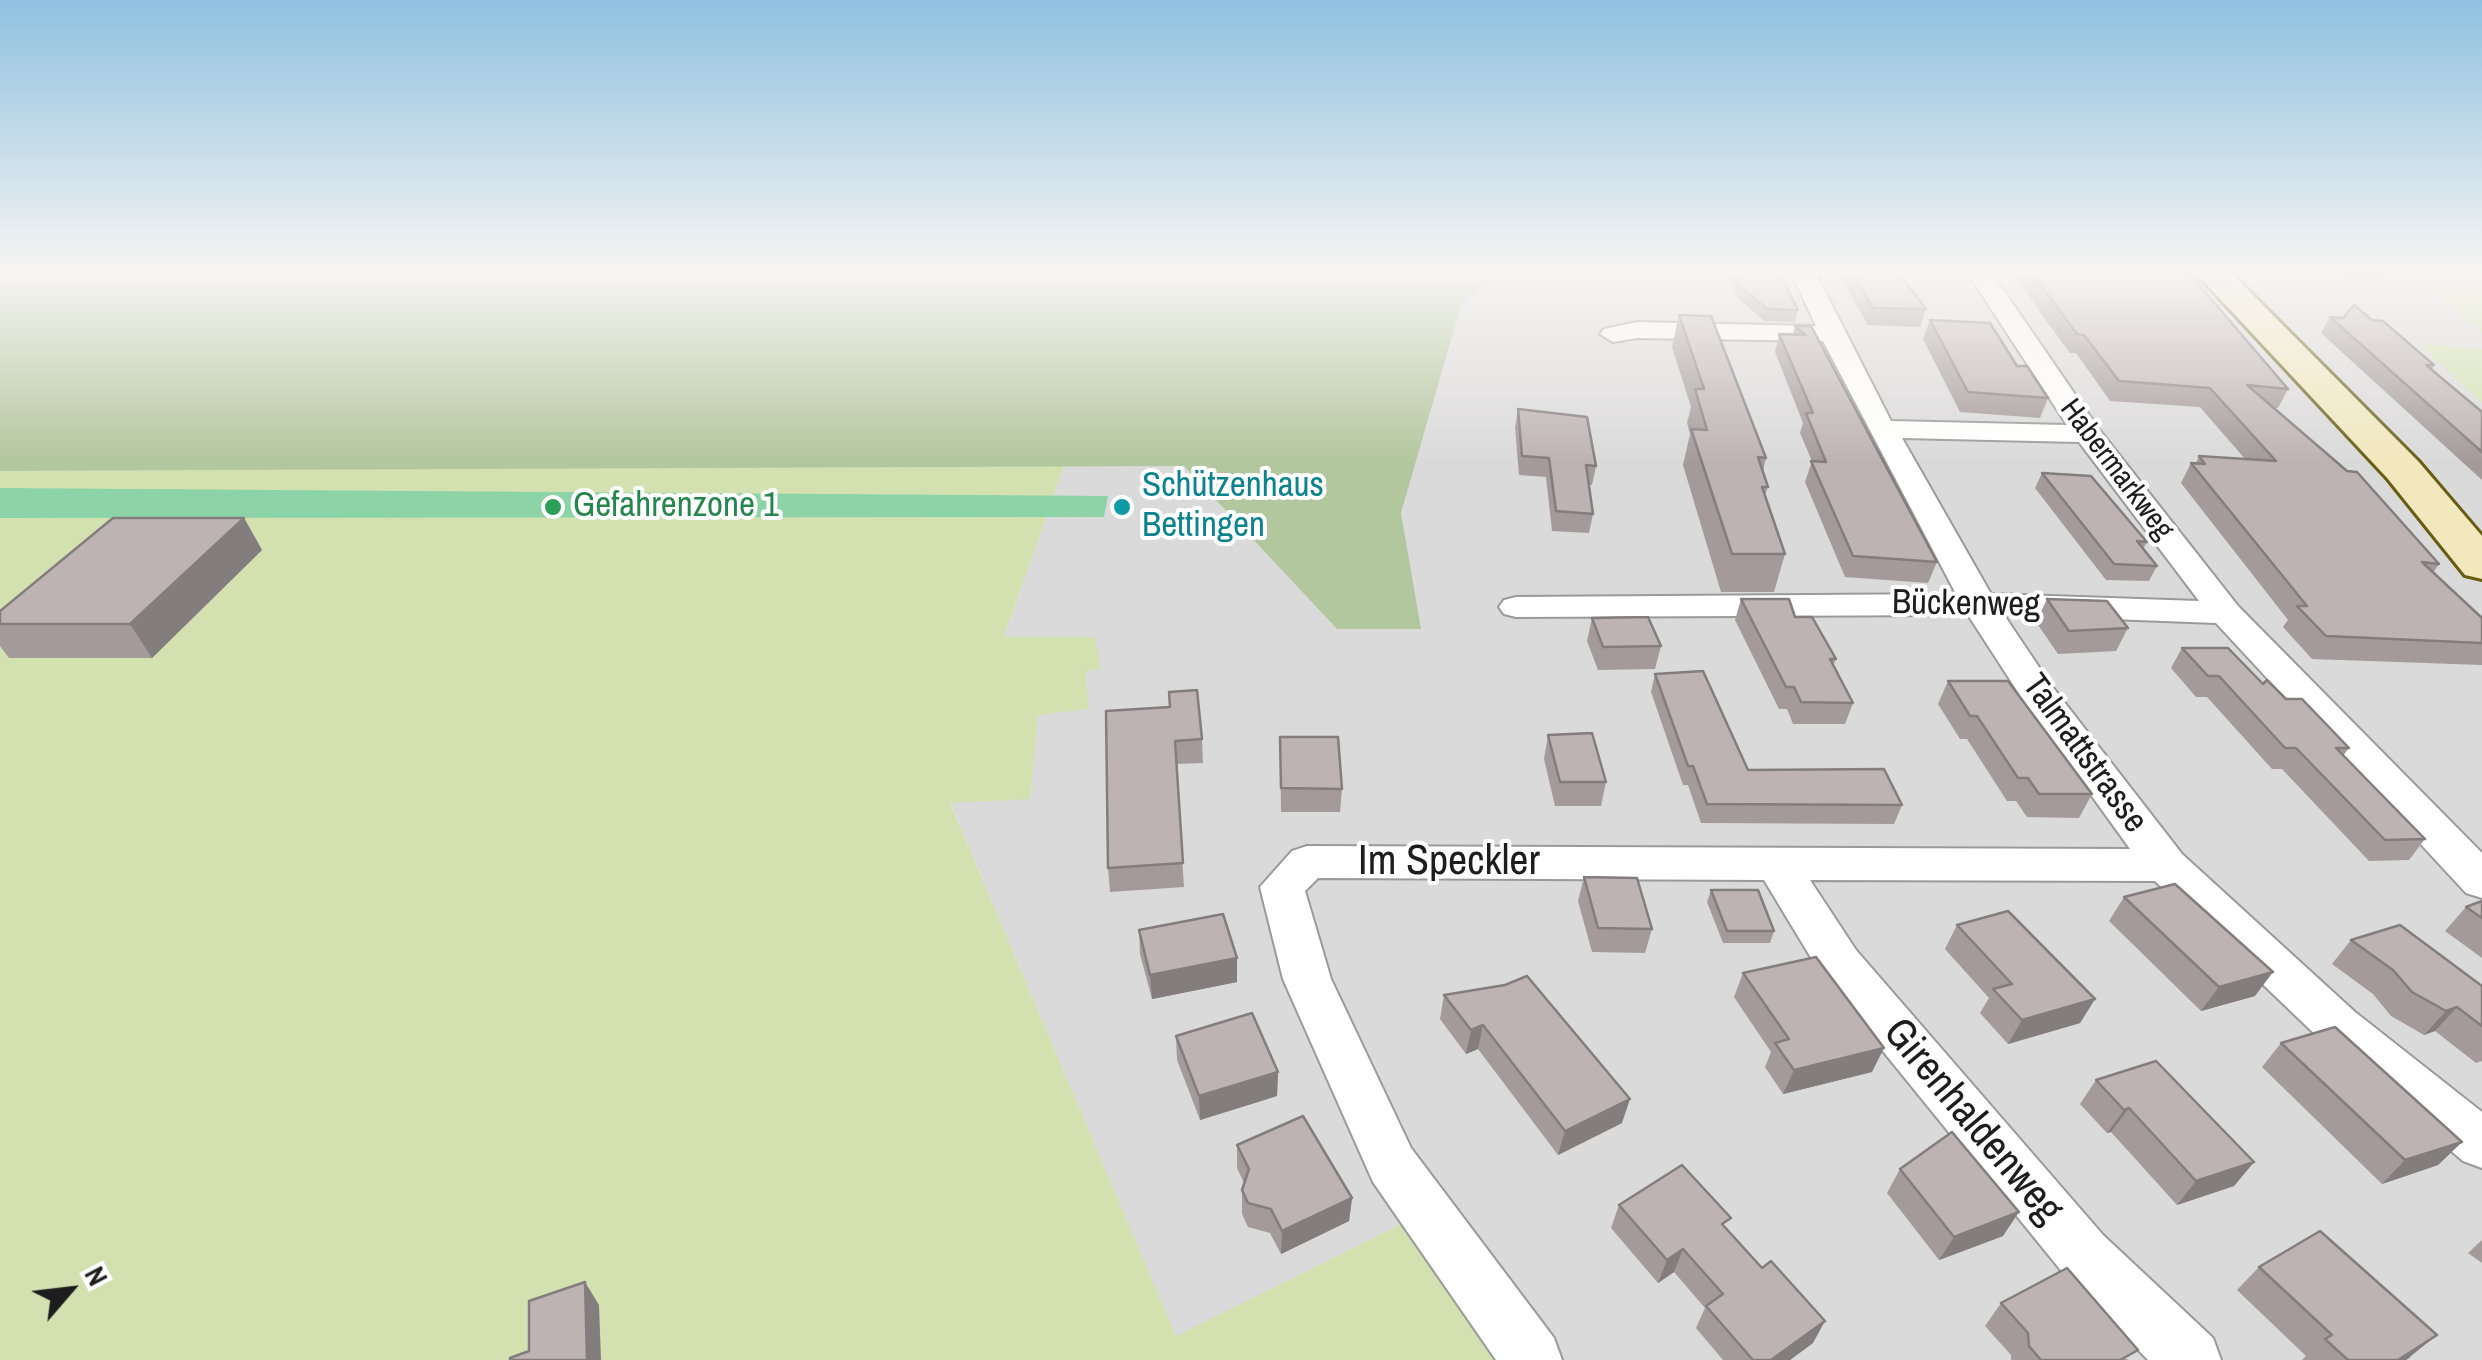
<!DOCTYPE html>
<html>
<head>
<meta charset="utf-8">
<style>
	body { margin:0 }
	#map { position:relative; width:2482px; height:1360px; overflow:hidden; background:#ede8e4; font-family:"Archivo Narrow",sans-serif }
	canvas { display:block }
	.north { position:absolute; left:20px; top:1240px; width:100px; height:100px; -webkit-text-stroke:8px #fff; paint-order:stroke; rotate:62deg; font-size:28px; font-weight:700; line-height:40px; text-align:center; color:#1d1d1d }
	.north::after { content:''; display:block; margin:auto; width:35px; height:45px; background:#1d1d1d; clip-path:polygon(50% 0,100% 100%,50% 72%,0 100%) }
</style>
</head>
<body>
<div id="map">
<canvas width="2482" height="1360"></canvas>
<div class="north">N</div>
</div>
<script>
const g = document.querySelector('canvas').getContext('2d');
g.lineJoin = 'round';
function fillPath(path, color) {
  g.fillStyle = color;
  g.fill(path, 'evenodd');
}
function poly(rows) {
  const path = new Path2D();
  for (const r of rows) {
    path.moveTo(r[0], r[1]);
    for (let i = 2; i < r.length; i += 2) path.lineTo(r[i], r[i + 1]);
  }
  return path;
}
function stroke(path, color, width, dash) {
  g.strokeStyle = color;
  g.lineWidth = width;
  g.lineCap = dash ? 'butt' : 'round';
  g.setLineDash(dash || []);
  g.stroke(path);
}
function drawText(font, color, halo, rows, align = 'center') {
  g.font = font + ' "Archivo Narrow",sans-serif';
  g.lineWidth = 8;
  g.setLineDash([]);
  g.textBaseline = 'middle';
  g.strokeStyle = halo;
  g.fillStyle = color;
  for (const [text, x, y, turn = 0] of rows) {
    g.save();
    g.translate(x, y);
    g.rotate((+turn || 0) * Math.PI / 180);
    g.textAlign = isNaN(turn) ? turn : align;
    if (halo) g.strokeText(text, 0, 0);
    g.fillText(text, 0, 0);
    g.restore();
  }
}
fillPath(poly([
	[1507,272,2482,272,2482,1360,1506,1360,1403,1223,1176,1337,950,802,1030,798,1038,714,1085,670,1101,668,1004,638,1064,466,1184,466,1337,629,1420,629,1401,513,1462,301]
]), '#dbdadb');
fillPath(poly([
	[2413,272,2482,272,2482,333,2440,298],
	[2419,344,2482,349,2482,403],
	[1064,466,1004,637,1095,637,1101,669,1085,671,1089,709,1038,715,1030,799,950,803,1176,1336,1403,1223,1506,1360,0,1360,0,471]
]), '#d3e1b0');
fillPath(poly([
	[0,272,1507,272,1462,302,1401,513,1421,629,1337,629,1184,466,0,471]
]), '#b3c79e');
fillPath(poly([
	[0,488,1108,496,1104,517,0,518]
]), '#8cd3a8');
const street = poly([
	[1791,272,1815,272,1891,421,2067,425,1967,272,1991,272,2098,428,2238,606,2482,853,2482,898,2466,893,2216,623,2004,615,2051,685,2182,854,2355,1012,2482,1112,2482,1168,2463,1161,2321,1040,2155,881,1810,880,1856,950,2103,1235,2213,1338,2221,1360,2148,1360,2063,1273,1822,976,1764,880,1318,878,1305,891,1331,979,1411,1148,1554,1338,1562,1360,1496,1360,1373,1182,1283,979,1260,887,1292,851,1307,846,2130,849,2025,703,1968,615,1516,617,1504,614,1499,607,1504,600,1516,597,1956,594,1823,341,1637,338,1613,342,1600,334,1604,329,1637,322,1816,326,1791,272],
	[1902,438,2079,442,2199,601,1991,594,1902,438]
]);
const secondary = poly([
	[2195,272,2230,272,2418,461,2482,536,2482,579,2465,575,2388,479,2195,272]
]);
stroke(street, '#9a9a9a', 4);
stroke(secondary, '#665d12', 6);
fillPath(street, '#fff');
fillPath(secondary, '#f1e8be');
fillPath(poly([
	[1726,272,1779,272,1798,310,1795,322,1764,321,1738,298],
	[1837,272,1898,272,1926,309,1920,327,1868,325],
	[2013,272,2188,272,2288,389,2278,408,2273,408,2439,564,2433,573,2482,618,2482,665,2312,659,2283,627,2288,620,2181,483,2191,463,2196,463,2199,456,2245,459,2200,407,2110,401,2076,353,2070,353,2039,311],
	[2328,272,2385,272,2382,277],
	[1679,315,1766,458,1763,471,1768,487,1765,495,1785,554,1774,592,1721,592,1683,465,1690,434,1687,423,1691,407,1672,347],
	[2330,317,2372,320,2434,365,2432,370,2482,412,2482,480,2321,333],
	[1930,320,2017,366,2048,398,2040,418,1960,412,1923,339],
	[1795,326,1811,326,1937,562,1928,583,1845,577,1805,482,1812,461,1800,433,1803,423,1775,352,1779,334,1793,334],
	[1518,409,1596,466,1592,485,1589,485,1593,514,1589,533,1552,531,1546,477,1519,475,1515,427],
	[2042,473,2147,542,2143,549,2157,566,2149,581,2106,580,2035,488],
	[244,518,262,550,152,658,9,658,0,646,0,611],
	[1741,599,1795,617,1836,659,1833,666,1853,703,1845,724,1793,724,1787,709,1779,709,1735,620],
	[2047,599,2128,628,2116,651,2058,654,2036,622],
	[1592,618,1661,646,1655,669,1598,670,1587,641],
	[2182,648,2263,684,2286,699,2349,748,2343,756,2425,839,2409,860,2369,861,2282,769,2272,769,2207,697,2196,697,2171,668],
	[1655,674,1748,770,1902,805,1894,824,1701,823,1688,785,1683,785,1651,692],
	[1948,681,2092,794,2079,818,2027,817,2016,801,2007,801,1967,739,1960,739,1938,704],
	[1170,707,1202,739,1203,763,1176,764,1184,887,1110,892,1108,868],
	[1548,735,1606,782,1601,806,1555,806,1544,759],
	[1280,737,1342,789,1340,812,1281,812],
	[1584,877,1652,929,1645,953,1592,952,1578,901],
	[1711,890,1774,931,1770,943,1723,943,1707,902],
	[2124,897,2255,996,2201,1011,2109,921],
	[2482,901,2482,958,2445,931,2466,907],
	[1957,925,2095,999,2080,1023,2008,1044,1980,1013,1989,998,1945,949],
	[1139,930,1237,982,1152,999,1140,954],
	[2351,940,2482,986,2482,1061,2476,1063,2435,1031,2424,1035,2391,1016,2373,994,2332,964],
	[1743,973,1872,1072,1783,1094,1765,1067,1771,1052,1734,997],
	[1444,995,1622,1123,1558,1155,1478,1049,1466,1054,1440,1019],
	[1176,1036,1278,1072,1277,1096,1200,1120,1177,1060],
	[2281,1043,2462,1142,2438,1165,2382,1184,2262,1067],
	[2096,1080,2254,1162,2234,1186,2177,1205,2111,1132,2107,1133,2080,1104],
	[1237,1145,1352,1198,1349,1221,1281,1254,1270,1233,1248,1227,1242,1214,1242,1190,1244,1183,1237,1168],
	[1900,1169,2003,1236,1939,1260,1887,1193],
	[1619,1205,1726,1228,1813,1343,1790,1360,1723,1360,1696,1328,1705,1308,1674,1272,1658,1283,1611,1228],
	[2482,1240,2482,1263,2468,1253],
	[2259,1267,2411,1357,2406,1360,2302,1360,2306,1356,2237,1290],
	[2001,1303,2129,1360,2011,1360,2011,1355,1985,1326]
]), '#a39a99');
fillPath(poly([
	[244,518,262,550,152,658,130,624],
	[1237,958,1237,982,1152,999,1150,975],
	[2273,972,2255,996,2201,1011,2219,987],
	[2095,999,2080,1023,2008,1044,2022,1020],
	[2457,1007,2435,1031,2424,1035,2446,1011],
	[1483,1025,1478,1049,1466,1054,1471,1030],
	[1884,1048,1872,1072,1783,1094,1794,1070],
	[1278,1072,1277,1096,1200,1120,1199,1096],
	[1630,1099,1622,1123,1558,1155,1565,1131],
	[2129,1108,2111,1132,2107,1133,2124,1110],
	[2462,1142,2438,1165,2382,1184,2405,1160],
	[2254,1162,2234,1186,2177,1205,2196,1181],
	[1352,1198,1349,1221,1281,1254,1282,1231],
	[2019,1212,2003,1236,1939,1260,1954,1237],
	[1683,1249,1674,1272,1658,1283,1667,1260],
	[585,1282,599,1305,601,1360,587,1360],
	[1825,1321,1813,1343,1790,1360,1771,1360],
	[2437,1335,2406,1360,2398,1360]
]), '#847d7d');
const building = poly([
	[1734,272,1779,272,1798,310,1767,309,1740,286,1734,272],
	[1852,272,1898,272,1926,309,1873,308,1852,272],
	[2031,272,2188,272,2288,389,2247,385,2347,471,2357,472,2439,564,2422,562,2482,618,2482,643,2326,636,2297,606,2307,606,2191,463,2205,464,2199,456,2276,461,2210,388,2119,381,2084,335,2077,334,2031,272],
	[2354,305,2372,320,2383,321,2434,365,2426,365,2482,412,2482,452,2330,317,2343,318,2354,305],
	[1679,315,1711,316,1766,458,1758,457,1768,487,1762,487,1785,554,1732,554,1691,429,1707,430,1695,389,1704,389,1679,315],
	[1930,320,1990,323,2017,366,2027,366,2048,398,1968,392,1930,320],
	[1795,326,1811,326,1937,562,1853,556,1811,461,1826,462,1806,413,1813,413,1779,334,1806,335,1795,326],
	[1518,409,1587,417,1596,466,1586,465,1593,514,1556,511,1549,458,1522,456,1518,409],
	[2042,473,2091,476,2147,542,2137,541,2157,566,2114,564,2042,473],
	[113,518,244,518,130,624,0,624,0,611,113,518],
	[1741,599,1789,599,1795,617,1812,617,1836,659,1830,659,1853,703,1801,702,1794,687,1786,687,1741,599],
	[2047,599,2107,601,2128,628,2069,631,2047,599],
	[1648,617,1661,646,1603,647,1592,618,1648,617],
	[2182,648,2228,648,2263,684,2267,680,2286,699,2302,699,2349,748,2336,748,2425,839,2385,840,2296,748,2285,748,2219,676,2208,676,2182,648],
	[1703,671,1748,770,1884,769,1902,805,1707,804,1693,766,1688,766,1655,674,1703,671],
	[1948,681,2008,681,2092,794,2039,794,2028,778,2018,778,1977,716,1970,716,1948,681],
	[1197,690,1202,739,1175,741,1183,863,1108,868,1106,711,1170,707,1169,692,1197,690],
	[1592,733,1606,782,1560,782,1548,735,1592,733],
	[1280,737,1338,737,1342,789,1281,788,1280,737],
	[1584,877,1637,878,1652,929,1598,928,1584,877],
	[2175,884,2273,972,2219,987,2124,897,2175,884],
	[1711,890,1758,890,1774,931,1727,931,1711,890],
	[2482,901,2482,918,2466,907,2482,901],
	[2008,911,2095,999,2022,1020,1993,989,2012,984,1957,925,2008,911],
	[1223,914,1237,958,1150,975,1139,930,1223,914],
	[2400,925,2482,986,2482,1026,2457,1007,2446,1011,2412,992,2393,970,2351,940,2400,925],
	[1816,957,1884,1048,1794,1070,1775,1043,1789,1039,1743,973,1816,957],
	[1527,976,1630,1099,1565,1131,1483,1025,1471,1030,1444,995,1505,985,1527,976],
	[1252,1013,1278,1072,1199,1096,1176,1036,1252,1013],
	[2335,1027,2462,1142,2405,1160,2281,1043,2335,1027],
	[2156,1061,2254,1162,2196,1181,2129,1108,2124,1110,2096,1080,2156,1061],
	[1303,1116,1352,1198,1282,1231,1271,1209,1248,1203,1242,1190,1249,1169,1237,1145,1303,1116],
	[1952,1132,2019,1212,1954,1237,1900,1169,1952,1132],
	[1682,1165,1731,1218,1722,1224,1762,1268,1771,1261,1825,1321,1771,1360,1753,1360,1706,1306,1723,1294,1683,1249,1667,1260,1619,1205,1682,1165],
	[2320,1231,2437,1335,2398,1360,2348,1360,2325,1339,2332,1335,2259,1267,2320,1231],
	[2067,1268,2138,1350,2120,1360,2041,1360,2029,1346,2028,1333,2001,1303,2067,1268],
	[585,1282,587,1360,510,1360,510,1358,529,1351,529,1301,585,1282]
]);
fillPath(building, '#bdb3b2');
stroke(building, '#847d7d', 2.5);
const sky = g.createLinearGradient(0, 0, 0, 462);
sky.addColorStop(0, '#8fc1e0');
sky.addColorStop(0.59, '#f7f5f3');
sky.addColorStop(1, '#f7f5f300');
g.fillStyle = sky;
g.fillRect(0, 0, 2482, 462);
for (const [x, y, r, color] of [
	[553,507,10,"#2e9e5b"],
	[1122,507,10,"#0f9aa8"]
]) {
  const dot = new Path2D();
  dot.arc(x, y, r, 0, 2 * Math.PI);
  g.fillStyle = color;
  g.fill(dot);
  stroke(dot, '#fff', 4);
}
drawText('30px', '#1d1d1d', '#fff', [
	["Habermarkweg",2116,470,53]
]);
drawText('35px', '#0d838f', '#fff', [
	["Schützenhaus",1142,487],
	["Bettingen",1142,527]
], 'left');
drawText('35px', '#27864d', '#fff', [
	["Gefahrenzone 1",573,507]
], 'left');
drawText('35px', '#1d1d1d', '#fff', [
	["Bückenweg",1966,605,1],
	["Talmattstrasse",2084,754,54]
]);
drawText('42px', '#1d1d1d', '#fff', [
	["Im Speckler",1449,863],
	["Girenhaldenweg",1972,1122,50]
]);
</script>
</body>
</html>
